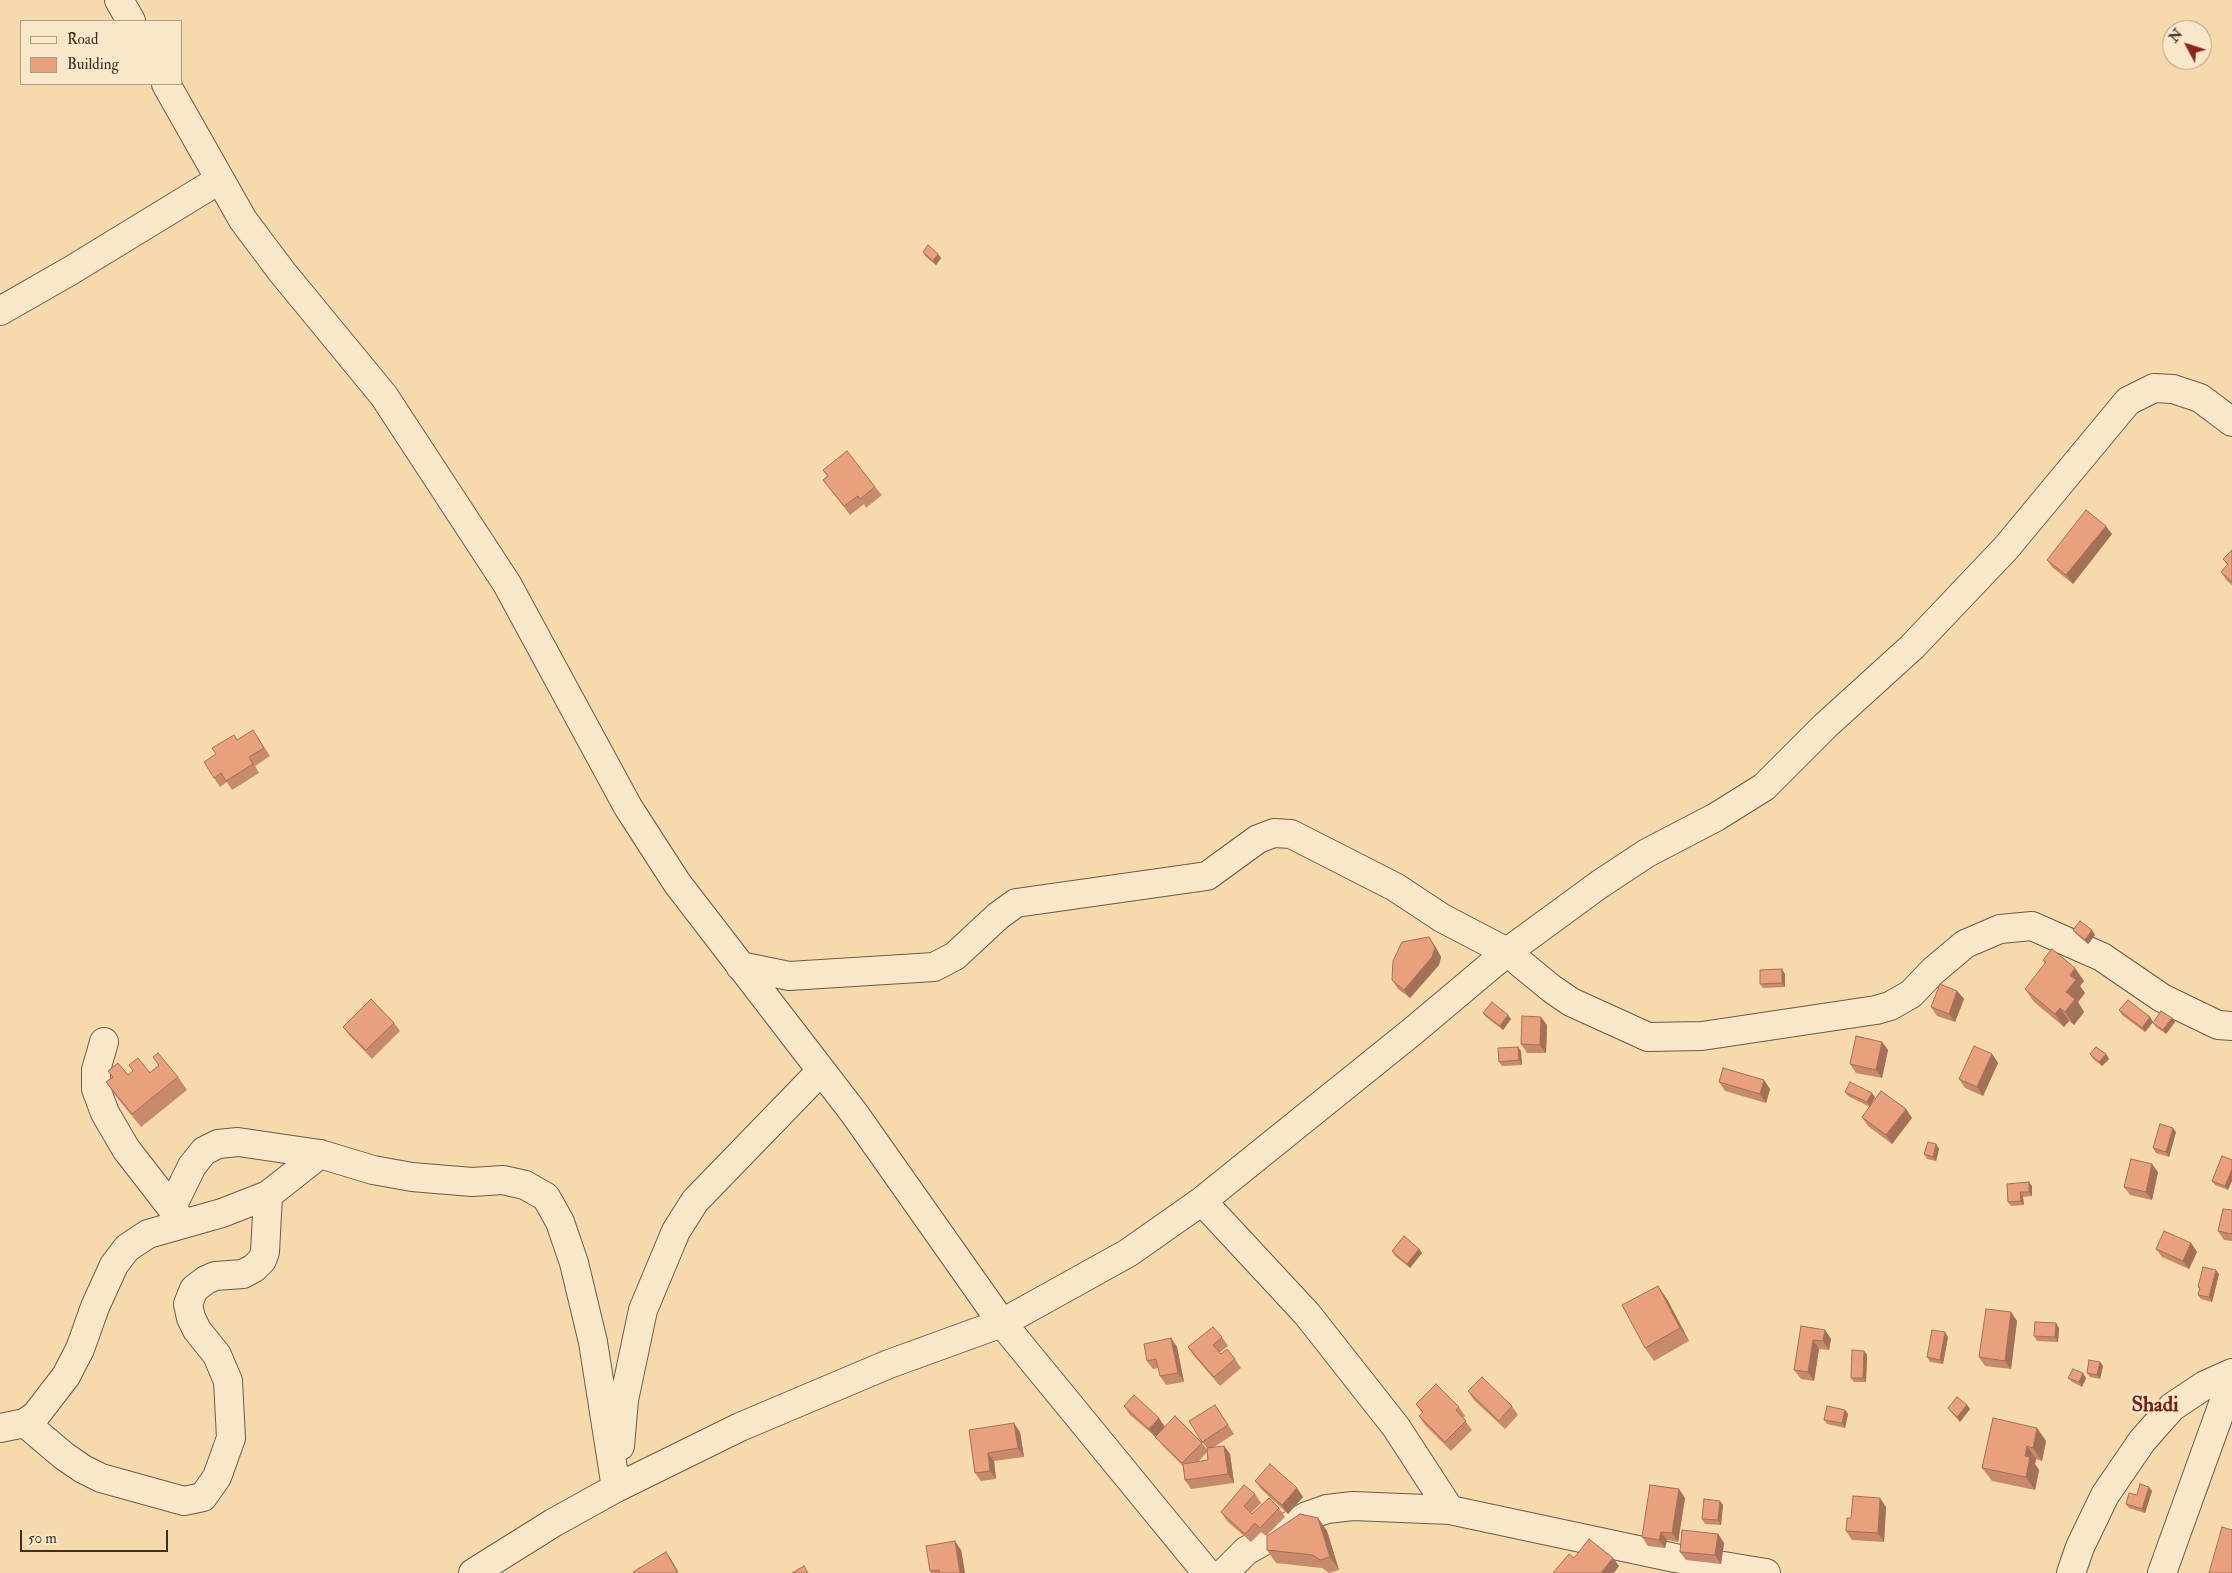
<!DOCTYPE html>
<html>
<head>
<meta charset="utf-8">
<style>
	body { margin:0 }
	#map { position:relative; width:2232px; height:1573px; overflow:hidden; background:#f6daac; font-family:"IM FELL Double Pica",serif }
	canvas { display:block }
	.legend { position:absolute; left:20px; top:20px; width:162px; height:65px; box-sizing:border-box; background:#f9e7c9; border:1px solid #ad9d89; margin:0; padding:6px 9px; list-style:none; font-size:15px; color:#3c2f29 }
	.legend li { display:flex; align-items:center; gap:10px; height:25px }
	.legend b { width:25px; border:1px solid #ad9d89 }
	.north { position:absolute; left:2162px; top:20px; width:50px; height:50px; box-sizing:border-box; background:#f9e7c9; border:1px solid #ad9d89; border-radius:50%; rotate:310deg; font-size:14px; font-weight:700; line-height:20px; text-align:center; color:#3c2f29 }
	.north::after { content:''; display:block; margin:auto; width:18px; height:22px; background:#8f2418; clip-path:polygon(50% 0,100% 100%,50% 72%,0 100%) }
	.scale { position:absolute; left:20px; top:1530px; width:148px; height:22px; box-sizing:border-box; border:2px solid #3c2f29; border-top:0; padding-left:6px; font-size:15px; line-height:18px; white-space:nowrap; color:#3c2f29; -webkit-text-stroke:4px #f9e7c9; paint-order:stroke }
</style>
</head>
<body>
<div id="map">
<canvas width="2232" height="1573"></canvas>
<ul class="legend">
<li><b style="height:6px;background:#f9e7c9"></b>Road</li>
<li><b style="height:14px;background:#e9a07d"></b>Building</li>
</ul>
<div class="north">N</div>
<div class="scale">50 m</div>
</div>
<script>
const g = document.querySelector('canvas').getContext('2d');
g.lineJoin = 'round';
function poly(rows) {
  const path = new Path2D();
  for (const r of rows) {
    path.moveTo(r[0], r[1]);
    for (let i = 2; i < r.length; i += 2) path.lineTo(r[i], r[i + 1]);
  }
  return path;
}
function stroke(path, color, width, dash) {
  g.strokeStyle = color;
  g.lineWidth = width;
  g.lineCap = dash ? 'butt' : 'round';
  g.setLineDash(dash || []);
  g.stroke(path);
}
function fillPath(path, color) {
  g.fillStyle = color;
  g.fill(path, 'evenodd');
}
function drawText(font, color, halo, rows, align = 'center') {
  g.font = font + ' "IM FELL Double Pica",serif';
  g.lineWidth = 4.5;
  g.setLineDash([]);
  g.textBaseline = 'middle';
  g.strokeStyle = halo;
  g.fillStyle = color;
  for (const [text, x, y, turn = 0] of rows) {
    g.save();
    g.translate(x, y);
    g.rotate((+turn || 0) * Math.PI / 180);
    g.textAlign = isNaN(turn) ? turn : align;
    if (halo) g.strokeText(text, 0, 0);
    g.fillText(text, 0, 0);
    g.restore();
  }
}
const minor = poly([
	[119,0,131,21],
	[166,84,243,220,282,272,384,396,507,584,628,807,677,883,854,1113,1002,1323,1207,1573],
	[0,311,70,271,219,180],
	[740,966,789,976,934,967,955,956,998,916,1016,903,1207,876,1258,839,1274,833,1291,834,1395,887,1442,918,1507,952,1552,989,1571,1002,1648,1037,1702,1036,1876,1010,1890,1006,1911,994,1933,971,1965,944,2000,929,2032,926,2102,957,2162,998,2218,1025,2232,1026],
	[104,1042,96,1070,96,1089,105,1113,126,1149,181,1220],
	[1202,1201,1307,1314,1396,1427,1450,1510],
	[172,1207,192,1166,204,1151,218,1144,238,1142,320,1154,373,1170,412,1177,472,1182,503,1180,525,1185,546,1197,560,1222,574,1263,593,1342,616,1488],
	[25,1423,64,1456,83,1469,101,1478,184,1501,203,1497,217,1477,231,1438,228,1381,217,1355,197,1330,191,1318,188,1304,194,1289,206,1280,215,1276,243,1274,254,1268,262,1260,265,1252,268,1195],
	[0,1428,25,1423,36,1415,66,1376,80,1349,95,1307,114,1265,127,1248,148,1234,222,1213,268,1195,320,1154],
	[620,1446,624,1400,643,1310,676,1231,695,1201,820,1072],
	[473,1573,553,1523,616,1488,740,1427,889,1364,1002,1323,1128,1253,1202,1201,1413,1031,1507,952,1600,884,1647,853,1716,817,1764,787,1825,726,1912,647,2006,548,2128,401,2154,388,2173,389,2200,398,2232,422],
	[1224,1573,1246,1551,1307,1516,1327,1509,1353,1506,1450,1510,1675,1558,1766,1573],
	[2071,1573,2080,1547,2105,1495,2142,1441,2172,1407,2205,1385,2232,1373],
	[2162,1573,2232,1379]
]);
stroke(minor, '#6a5a4a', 30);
stroke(minor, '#f9e7c9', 28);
fillPath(poly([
	[923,252,941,258,936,265,926,257],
	[823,470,875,487,882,495,866,508,864,504,850,515,823,480,827,476],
	[2112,534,2073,584,2053,568,2047,560],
	[2232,550,2232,585,2227,581,2221,572,2227,565,2223,559],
	[253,730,270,756,255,766,259,773,232,790,227,782,220,787,214,778,237,740],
	[2073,930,2092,930,2095,935,2088,944,2076,934],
	[1435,946,1441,957,1439,965,1410,998,1398,989,1392,980],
	[2043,960,2084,981,2080,986,2085,993,2078,1002,2084,1012,2074,1025,2069,1021,2064,1027,2034,1002,2025,989,2045,964],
	[1785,974,1785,987,1763,988,1760,984],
	[1957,991,1964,999,1955,1022,1937,1016,1931,1007],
	[2119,1010,2150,1017,2153,1022,2145,1032,2122,1015],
	[1483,1013,1511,1019,1503,1030,1486,1017],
	[2172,1018,2175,1022,2166,1034,2156,1027,2153,1023],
	[394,1023,400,1031,372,1059,349,1035,343,1027],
	[1547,1025,1546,1053,1527,1053,1521,1044],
	[1882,1042,1888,1050,1882,1078,1856,1073,1850,1064],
	[1518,1047,1521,1051,1522,1065,1502,1066,1499,1062],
	[1992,1054,1998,1063,1983,1096,1965,1088,1959,1079],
	[2090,1054,2106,1054,2109,1059,2102,1066,2093,1059],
	[153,1057,178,1077,187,1090,141,1127,115,1095,106,1082,112,1077,128,1075,133,1071,129,1065,150,1073,159,1065],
	[1719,1082,1770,1089,1766,1103,1725,1091],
	[1845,1092,1875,1097,1870,1106,1912,1118,1892,1144,1868,1126,1862,1117,1870,1107,1848,1096],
	[2176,1132,2169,1157,2156,1153,2153,1148],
	[1936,1144,1939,1149,1936,1161,1927,1159,1924,1154],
	[2222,1156,2228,1190,2215,1185,2212,1181],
	[2158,1172,2152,1200,2130,1195,2124,1187],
	[2007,1184,2032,1186,2032,1196,2023,1197,2024,1205,2011,1206,2008,1202],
	[2232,1210,2232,1241,2224,1240,2218,1231],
	[2191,1243,2197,1252,2189,1269,2162,1257,2156,1249],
	[1419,1249,1422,1253,1410,1268,1395,1256,1392,1251],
	[2219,1274,2212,1302,2201,1299,2198,1295,2200,1290,2198,1287],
	[1667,1299,1689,1341,1654,1361,1645,1348],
	[2011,1312,2017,1321,2011,1369,1985,1366,1979,1357],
	[1801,1326,1825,1330,1831,1339,1829,1350,1819,1349,1814,1381,1801,1379,1794,1370],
	[2059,1328,2058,1342,2037,1341,2034,1336],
	[1222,1337,1228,1346,1219,1353,1221,1354,1235,1359,1241,1368,1220,1386,1194,1356,1188,1347],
	[1948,1337,1943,1364,1930,1362,1927,1357],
	[1171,1338,1177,1347,1184,1382,1166,1385,1160,1376,1158,1368,1153,1369,1147,1361],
	[1864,1351,1867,1355,1866,1382,1854,1382,1851,1378],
	[2100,1362,2103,1366,2100,1379,2090,1377,2087,1373],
	[2068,1378,2086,1378,2082,1387,2072,1382],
	[1468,1391,1512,1406,1518,1415,1505,1429,1474,1400],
	[1416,1404,1459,1407,1465,1416,1463,1418,1472,1430,1451,1451,1425,1425,1419,1416,1422,1413],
	[1215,1405,1234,1434,1214,1447,1224,1446,1230,1454,1234,1483,1191,1489,1185,1480,1183,1466,1162,1445,1156,1437,1130,1415,1124,1406,1165,1427,1202,1443,1207,1450,1207,1448,1202,1442],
	[1207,1452,1208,1460,1198,1462],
	[1967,1405,1970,1409,1960,1422,1951,1412,1948,1408],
	[1845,1410,1848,1414,1845,1428,1827,1424,1824,1420],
	[2037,1428,2046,1441,2042,1461,2036,1459,2035,1464,2039,1470,2035,1490,1992,1481,1982,1468],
	[969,1430,1020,1432,1024,1457,994,1461,996,1479,981,1481,975,1473],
	[1255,1481,1303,1497,1288,1514,1261,1489],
	[2152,1491,2145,1513,2129,1508,2126,1504,2137,1495],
	[1255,1494,1261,1503,1251,1513,1252,1514,1279,1508,1285,1517,1266,1536,1261,1532,1251,1542,1227,1521,1221,1512],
	[1685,1498,1678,1542,1667,1540,1665,1548,1648,1546,1642,1537],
	[1723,1505,1721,1525,1705,1524,1702,1519],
	[1886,1507,1884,1542,1852,1540,1846,1531,1851,1518],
	[1318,1518,1327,1531,1339,1570,1329,1573,1322,1568,1276,1563,1267,1550],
	[1718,1534,1724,1543,1721,1564,1686,1560,1680,1552],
	[961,1550,965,1573,931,1573,930,1571]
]), '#c88a6c');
fillPath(poly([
	[938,254,941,258,936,265,933,261],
	[2106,526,2112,534,2073,584,2066,575],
	[2092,930,2095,935,2088,944,2085,940],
	[1429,937,1435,946,1441,957,1439,965,1410,998,1404,990],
	[2075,968,2084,981,2080,986,2085,993,2078,1002,2084,1012,2074,1025,2065,1012,2066,992,2070,975],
	[1782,969,1785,974,1785,987,1782,983],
	[1957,991,1964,999,1955,1022,1949,1014],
	[2060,1008,2069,1021,2064,1027,2055,1014],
	[1508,1015,1511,1019,1503,1030,1500,1026],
	[1541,1017,1547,1025,1546,1053,1540,1045],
	[2150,1017,2153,1022,2145,1032,2142,1028],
	[2172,1018,2175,1022,2166,1034,2163,1030],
	[1882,1042,1888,1050,1882,1078,1876,1070],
	[1518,1047,1521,1051,1522,1065,1519,1060],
	[1992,1054,1998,1063,1983,1096,1977,1087],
	[2106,1054,2109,1059,2102,1066,2099,1062],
	[1764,1080,1770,1089,1766,1103,1760,1094],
	[1872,1093,1875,1097,1870,1107,1867,1102],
	[1906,1109,1912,1118,1892,1144,1886,1135],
	[2173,1128,2176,1132,2169,1157,2166,1152],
	[1936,1144,1939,1149,1936,1161,1933,1157],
	[2152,1164,2158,1172,2152,1200,2146,1192],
	[2232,1169,2232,1181,2228,1190,2225,1186],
	[2029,1182,2032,1186,2032,1196,2029,1192],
	[2020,1192,2023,1197,2024,1205,2021,1201],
	[2191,1243,2197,1252,2189,1269,2183,1261],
	[1419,1249,1422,1253,1410,1268,1407,1264],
	[2216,1270,2219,1274,2212,1302,2209,1297],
	[1658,1286,1667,1299,1689,1341,1680,1328],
	[2011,1312,2017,1321,2011,1369,2005,1361],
	[2056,1323,2059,1328,2058,1342,2055,1337],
	[1825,1330,1831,1339,1829,1350,1823,1341],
	[1945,1332,1948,1337,1943,1364,1940,1360],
	[1171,1338,1177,1347,1184,1382,1178,1373],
	[1813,1340,1819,1349,1814,1381,1808,1372],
	[1864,1351,1867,1355,1866,1382,1863,1378],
	[2100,1362,2103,1366,2100,1379,2097,1375],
	[2083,1373,2086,1378,2082,1387,2079,1382],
	[1967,1405,1970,1409,1960,1422,1957,1417],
	[1845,1410,1848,1414,1845,1428,1842,1423],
	[1159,1418,1165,1427,1155,1437,1149,1429],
	[1014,1423,1020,1432,1024,1457,1018,1448],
	[2037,1428,2046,1441,2042,1461,2033,1448],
	[1224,1446,1230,1454,1234,1483,1228,1474],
	[2027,1446,2036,1459,2035,1464,2039,1470,2035,1490,2026,1477,2025,1456],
	[988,1453,994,1461,996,1479,990,1471],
	[2149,1487,2152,1491,2145,1513,2142,1509],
	[1297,1488,1303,1497,1288,1514,1282,1505],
	[1679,1489,1685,1498,1678,1542,1672,1533],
	[1880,1498,1886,1507,1884,1542,1878,1533],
	[1720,1501,1723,1505,1721,1525,1718,1520],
	[1318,1518,1327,1531,1339,1570,1330,1557],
	[1661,1532,1667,1540,1665,1548,1659,1540],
	[1718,1534,1724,1543,1721,1564,1715,1555],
	[955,1541,961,1550,965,1573,960,1573],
	[666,1552,672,1561,679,1573,677,1572],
	[1613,1558,1619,1566,1614,1573,1601,1573]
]), '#a37058');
const building = poly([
	[928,245,938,254,933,261,923,252,928,245],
	[847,451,875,487,860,499,858,496,844,506,823,480,828,476,823,470,847,451],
	[2086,510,2106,526,2066,575,2047,560,2086,510],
	[2232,550,2232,582,2221,572,2228,564,2223,559,2232,550],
	[253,730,264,748,249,757,253,764,226,781,221,773,214,778,204,762,216,754,212,748,234,735,237,740,253,730],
	[2080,921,2092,930,2085,940,2073,930,2080,921],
	[1429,937,1435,948,1432,957,1404,990,1392,980,1393,961,1402,942,1429,937],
	[2052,949,2075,968,2070,975,2076,980,2066,992,2075,999,2065,1012,2060,1008,2055,1014,2025,989,2046,962,2043,960,2052,949],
	[1782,969,1782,983,1760,984,1760,970,1782,969],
	[1940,984,1957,991,1949,1014,1931,1007,1940,984],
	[371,999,394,1023,366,1050,343,1027,371,999],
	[2128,1000,2150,1017,2142,1028,2119,1010,2128,1000],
	[1492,1002,1508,1015,1500,1026,1483,1013,1492,1002],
	[2161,1011,2172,1018,2163,1030,2153,1023,2161,1011],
	[1522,1016,1541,1017,1540,1045,1521,1044,1522,1016],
	[1856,1036,1882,1042,1876,1070,1850,1064,1856,1036],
	[1974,1046,1992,1054,1977,1087,1959,1079,1974,1046],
	[1518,1047,1519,1060,1499,1062,1498,1048,1518,1047],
	[2096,1047,2106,1054,2099,1062,2090,1054,2096,1047],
	[158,1053,178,1077,132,1114,106,1082,113,1077,108,1071,118,1063,128,1075,133,1071,129,1065,138,1058,150,1073,159,1065,153,1057,158,1053],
	[1723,1068,1764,1080,1760,1094,1719,1082,1723,1068],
	[1850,1082,1872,1093,1867,1102,1845,1092,1850,1082],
	[1881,1091,1906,1109,1886,1135,1862,1117,1881,1091],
	[2160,1124,2173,1128,2166,1152,2153,1148,2160,1124],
	[1928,1142,1936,1144,1933,1157,1924,1154,1928,1142],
	[2222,1156,2232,1160,2232,1169,2225,1186,2212,1181,2222,1156],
	[2131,1159,2152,1164,2146,1192,2124,1187,2131,1159],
	[2029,1182,2029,1192,2020,1192,2021,1201,2008,1202,2007,1184,2029,1182],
	[2223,1209,2232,1210,2232,1234,2218,1231,2223,1209],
	[2164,1231,2191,1243,2183,1261,2156,1249,2164,1231],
	[1404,1236,1419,1249,1407,1264,1392,1251,1404,1236],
	[2203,1267,2216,1270,2209,1297,2198,1295,2200,1288,2198,1287,2203,1267],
	[1658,1286,1680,1328,1645,1348,1622,1305,1658,1286],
	[1986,1309,2011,1312,2005,1361,1979,1357,1986,1309],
	[2035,1322,2056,1323,2055,1337,2034,1336,2035,1322],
	[1801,1326,1825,1330,1823,1341,1813,1340,1808,1372,1794,1370,1801,1326],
	[1213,1327,1222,1337,1213,1345,1221,1354,1227,1349,1235,1359,1214,1377,1188,1347,1213,1327],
	[1932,1330,1945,1332,1940,1360,1927,1357,1932,1330],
	[1171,1338,1178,1373,1160,1376,1156,1359,1147,1361,1144,1344,1171,1338],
	[1852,1350,1864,1351,1863,1378,1851,1378,1852,1350],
	[2089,1360,2100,1362,2097,1375,2087,1373,2089,1360],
	[2073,1369,2083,1373,2079,1382,2068,1378,2073,1369],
	[1482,1377,1512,1406,1499,1421,1468,1391,1482,1377],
	[1436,1384,1459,1407,1456,1410,1466,1421,1445,1442,1419,1416,1423,1412,1416,1404,1436,1384],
	[1134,1395,1159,1418,1149,1429,1124,1406,1134,1395],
	[1957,1397,1967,1405,1957,1417,1948,1408,1957,1397],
	[1215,1405,1228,1425,1202,1442,1189,1421,1215,1405],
	[1827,1406,1845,1410,1842,1423,1824,1420,1827,1406],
	[1175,1416,1202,1443,1182,1463,1155,1437,1175,1416],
	[1993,1418,2037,1428,2033,1448,2027,1446,2025,1456,2030,1457,2026,1477,1982,1468,1993,1418],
	[1014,1423,1018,1448,988,1453,990,1471,975,1473,969,1430,1014,1423],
	[1224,1446,1228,1474,1185,1480,1183,1464,1208,1460,1207,1448,1224,1446],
	[1270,1464,1297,1488,1282,1505,1255,1481,1270,1464],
	[2140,1484,2149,1487,2142,1509,2126,1504,2129,1493,2137,1495,2140,1484],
	[1244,1485,1255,1494,1244,1506,1252,1514,1269,1498,1279,1508,1260,1528,1255,1523,1245,1534,1221,1512,1244,1485],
	[1650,1485,1679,1489,1672,1533,1661,1532,1659,1540,1642,1537,1650,1485],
	[1853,1496,1880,1498,1878,1533,1846,1531,1847,1518,1851,1518,1853,1496],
	[1704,1499,1720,1501,1718,1520,1702,1519,1704,1499],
	[1300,1514,1318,1518,1330,1557,1320,1560,1313,1555,1267,1550,1267,1536,1300,1514],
	[2222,1527,2232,1530,2232,1573,2209,1573,2222,1527],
	[1682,1530,1718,1534,1715,1555,1680,1552,1682,1530],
	[1589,1539,1613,1558,1601,1573,1553,1573,1569,1554,1574,1558,1589,1539],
	[955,1541,960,1573,940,1573,939,1570,930,1571,926,1546,955,1541],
	[666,1552,677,1572,675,1573,634,1573,633,1572,666,1552],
	[804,1566,808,1573,792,1573,804,1566]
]);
fillPath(building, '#e9a07d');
stroke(building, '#a37058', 1);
drawText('bold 21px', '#7a1f14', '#f9e7c9', [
	["Shadi",2155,1406]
]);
</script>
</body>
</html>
